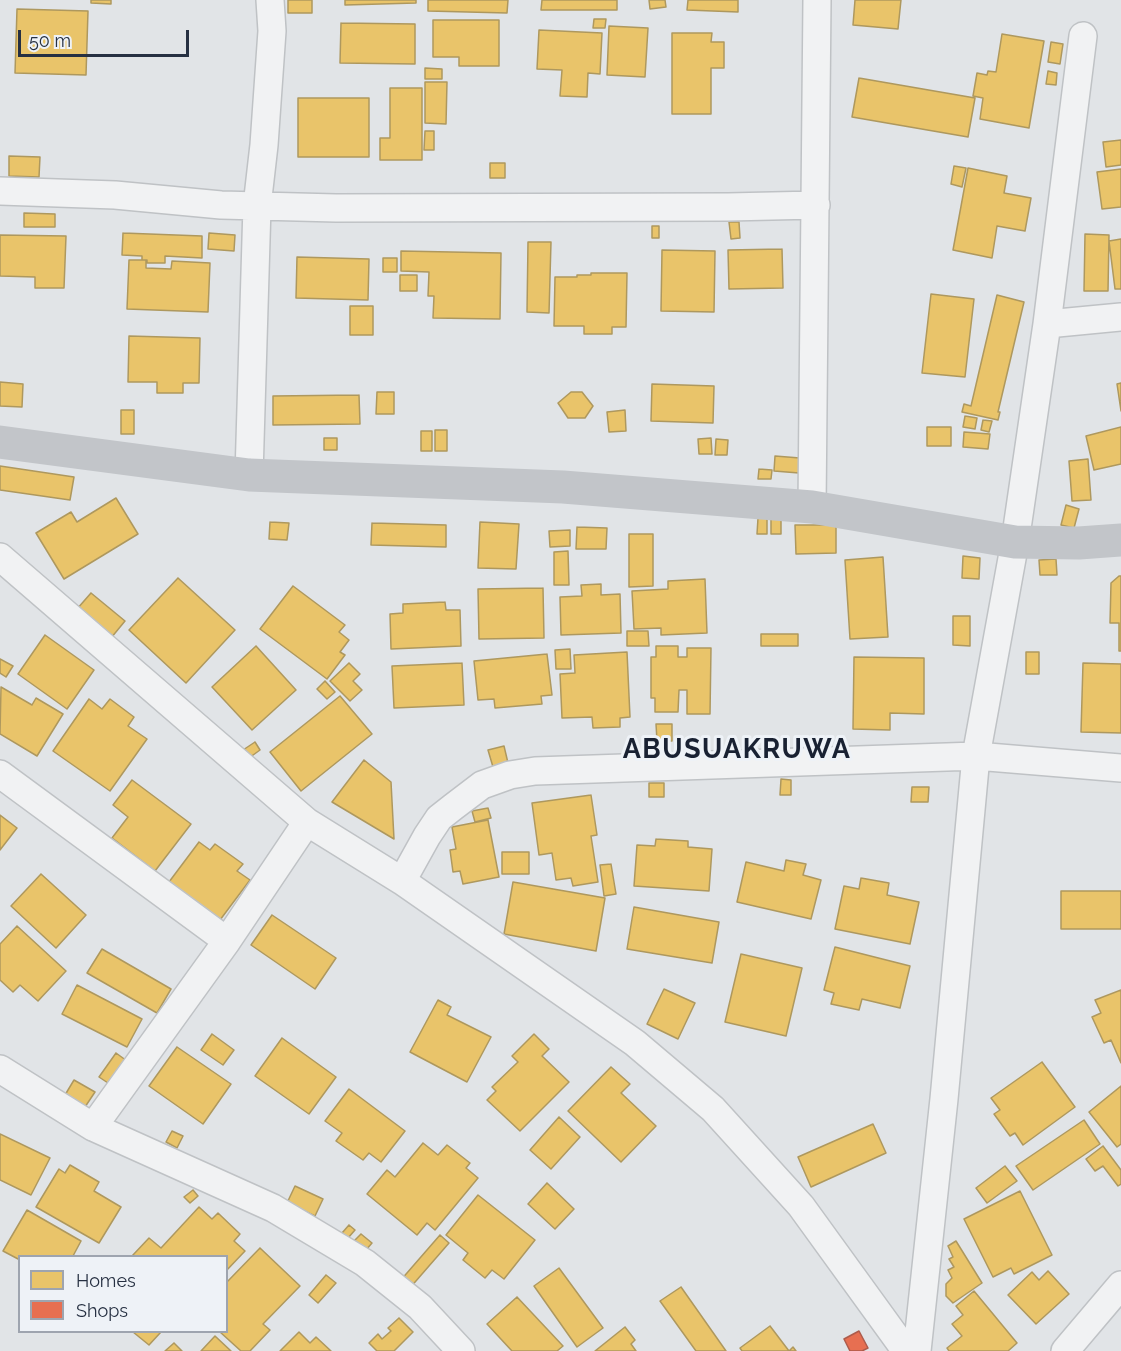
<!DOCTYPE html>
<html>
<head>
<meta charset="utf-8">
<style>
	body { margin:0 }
	#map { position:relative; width:1121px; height:1351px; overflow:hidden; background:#e1e4e7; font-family:Raleway,sans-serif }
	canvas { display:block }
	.legend { position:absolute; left:18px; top:1255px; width:210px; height:78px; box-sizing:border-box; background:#eef2f7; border:2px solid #9ea4af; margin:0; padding:8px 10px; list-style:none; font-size:18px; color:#263042 }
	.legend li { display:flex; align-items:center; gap:12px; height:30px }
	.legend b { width:30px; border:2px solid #9ea4af }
	.scale { position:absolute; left:18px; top:30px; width:171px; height:27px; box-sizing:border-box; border:3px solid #263042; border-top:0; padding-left:8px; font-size:18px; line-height:21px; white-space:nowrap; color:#263042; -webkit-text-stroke:4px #eef2f7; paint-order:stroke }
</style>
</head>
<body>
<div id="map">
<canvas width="1121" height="1351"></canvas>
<ul class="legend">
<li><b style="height:16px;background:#e9c46a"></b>Homes</li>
<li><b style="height:16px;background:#e76f51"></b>Shops</li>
</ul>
<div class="scale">50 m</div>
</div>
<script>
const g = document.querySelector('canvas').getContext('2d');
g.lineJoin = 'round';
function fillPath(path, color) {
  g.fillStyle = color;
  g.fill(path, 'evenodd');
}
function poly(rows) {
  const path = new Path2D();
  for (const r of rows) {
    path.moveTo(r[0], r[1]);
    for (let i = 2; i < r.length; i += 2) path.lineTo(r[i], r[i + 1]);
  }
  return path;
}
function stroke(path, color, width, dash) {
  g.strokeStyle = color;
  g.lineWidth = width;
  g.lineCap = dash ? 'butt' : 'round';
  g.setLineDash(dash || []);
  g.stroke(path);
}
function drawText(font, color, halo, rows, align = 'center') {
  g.font = font + ' Raleway,sans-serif';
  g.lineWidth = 6;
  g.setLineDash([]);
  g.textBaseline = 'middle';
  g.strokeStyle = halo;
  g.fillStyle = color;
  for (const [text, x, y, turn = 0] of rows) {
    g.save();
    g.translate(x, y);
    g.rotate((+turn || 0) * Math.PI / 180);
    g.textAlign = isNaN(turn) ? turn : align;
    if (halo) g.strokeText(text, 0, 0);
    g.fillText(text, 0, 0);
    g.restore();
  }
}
const homes = poly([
	[91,0,111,0,111,4,91,3,91,0],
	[288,0,312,0,312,13,288,13,288,0],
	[345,0,416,0,416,3,345,5,345,0],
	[428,0,508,0,507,13,428,11,428,0],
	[542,0,617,0,617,10,541,10,542,0],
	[649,0,665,0,666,7,650,9,649,0],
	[688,0,738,0,738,12,687,10,688,0],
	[855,0,901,0,898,29,853,25,855,0],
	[17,9,88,11,86,75,15,73,17,9],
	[594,19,606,19,605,28,593,28,594,19],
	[433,20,499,20,499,66,459,66,459,57,433,57,433,20],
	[341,23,415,24,415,64,340,63,341,23],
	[609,26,648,28,645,77,607,75,609,26],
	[539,30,602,33,600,74,588,73,587,97,560,96,562,70,537,69,539,30],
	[672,33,712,33,711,42,724,42,724,68,711,68,711,114,672,114,672,33],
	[1002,34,1044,41,1029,128,980,119,983,98,973,96,977,73,987,75,988,71,996,72,1002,34],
	[1051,42,1063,44,1060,64,1048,62,1051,42],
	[425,68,442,69,442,79,425,79,425,68],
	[1048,71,1057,73,1056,85,1046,84,1048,71],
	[859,78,975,98,968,137,852,117,859,78],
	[425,82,447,82,446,124,425,123,425,82],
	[390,88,422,88,422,160,380,160,380,138,390,138,390,88],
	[298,98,369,98,369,157,298,157,298,98],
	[425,131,434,131,434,150,424,150,425,131],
	[1121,140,1121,165,1106,167,1103,142,1121,140],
	[9,156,40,157,39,177,9,176,9,156],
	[490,163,505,163,505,178,490,178,490,163],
	[954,166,966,168,962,187,951,184,954,166],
	[968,168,1007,176,1004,193,1031,198,1025,231,997,226,992,258,953,250,968,168],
	[1121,169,1121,207,1102,209,1097,172,1121,169],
	[24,213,55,214,55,227,24,227,24,213],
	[729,222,739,222,740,238,731,239,729,222],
	[652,226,659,226,659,238,652,238,652,226],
	[123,233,202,236,202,258,165,256,165,263,147,263,147,260,142,260,142,256,122,255,123,233],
	[209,233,235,235,234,251,208,249,209,233],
	[1085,234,1109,235,1108,291,1084,291,1085,234],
	[0,235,66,236,64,288,35,288,35,277,0,276,0,235],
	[1121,239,1121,289,1115,289,1109,241,1121,239],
	[528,242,551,242,549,313,527,312,528,242],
	[782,249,783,288,729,289,728,250,782,249],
	[662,250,715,251,714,312,661,311,662,250],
	[401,251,501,253,500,319,433,318,434,296,428,296,429,272,401,271,401,251],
	[297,257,369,259,368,300,296,298,297,257],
	[383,258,397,258,397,272,383,272,383,258],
	[129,260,146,260,146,268,171,269,172,261,210,263,208,312,127,309,129,260],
	[591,273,627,273,626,327,612,327,612,334,584,334,584,326,554,326,555,277,577,277,577,275,591,275,591,273],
	[400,275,417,275,417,291,400,291,400,275],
	[931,294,974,299,965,377,922,373,931,294],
	[997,295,1024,302,998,412,1000,412,998,420,962,412,964,404,971,406,997,295],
	[350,306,373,306,373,335,350,335,350,306],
	[129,336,200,338,199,383,183,383,183,393,157,393,157,382,128,382,129,336],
	[0,382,23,384,22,407,0,406,0,382],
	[1121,383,1121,411,1117,384,1121,383],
	[652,384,714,386,713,423,651,421,652,384],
	[377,392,394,392,394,414,376,414,377,392],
	[571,392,582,392,593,406,585,418,568,418,558,403,571,392],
	[359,395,360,424,273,425,273,396,359,395],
	[121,410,134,410,134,434,121,434,121,410],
	[625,410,626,431,609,432,607,412,625,410],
	[965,416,977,418,975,429,963,427,965,416],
	[983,420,992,421,989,432,981,430,983,420],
	[927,427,951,427,951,446,927,446,927,427],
	[1121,427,1121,464,1094,470,1086,436,1121,427],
	[435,430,447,430,447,451,435,451,435,430],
	[421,431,432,431,432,451,421,451,421,431],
	[964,432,990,434,988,449,963,447,964,432],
	[324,438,337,438,337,450,324,450,324,438],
	[711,438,712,454,699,454,698,439,711,438],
	[716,439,728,440,727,455,715,455,716,439],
	[775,456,800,458,799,473,774,471,775,456],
	[1088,459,1091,500,1072,501,1069,461,1088,459],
	[0,466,74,477,70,500,0,490,0,466],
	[759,469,772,470,771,479,758,479,759,469],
	[116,498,138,534,64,579,36,533,71,512,77,522,116,498],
	[1066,505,1079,509,1074,528,1061,525,1066,505],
	[758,518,767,518,767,534,757,534,758,518],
	[771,519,781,519,781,534,771,534,771,519],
	[270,522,289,523,287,540,269,539,270,522],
	[480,522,519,524,516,569,478,568,480,522],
	[372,523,446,525,446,547,371,545,372,523],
	[795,525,836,525,836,553,796,554,795,525],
	[577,527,607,528,606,549,576,549,577,527],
	[570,530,570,546,550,547,549,531,570,530],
	[629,534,653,534,653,586,629,587,629,534],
	[568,551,569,585,554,585,554,552,568,551],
	[963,556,980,558,979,579,962,578,963,556],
	[883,557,888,637,850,639,845,560,883,557],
	[1056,559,1057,575,1040,575,1039,560,1056,559],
	[1119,576,1121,576,1121,651,1119,651,1119,623,1110,623,1111,583,1119,576],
	[178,578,235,630,186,683,129,630,178,578],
	[705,579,707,633,661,635,661,628,634,629,632,591,668,589,668,581,705,579],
	[601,584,601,595,620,594,621,633,561,635,560,597,582,596,581,585,601,584],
	[293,586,345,625,339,632,349,640,340,652,345,655,327,679,260,629,293,586],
	[543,588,544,638,479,639,478,589,543,588],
	[91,593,125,621,111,638,77,609,91,593],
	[445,602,446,610,460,610,461,646,391,649,390,614,403,613,403,604,445,602],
	[953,616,970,616,970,646,953,645,953,616],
	[627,631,648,631,649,646,627,646,627,631],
	[761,634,798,634,798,646,761,646,761,634],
	[45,635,94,670,67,709,18,674,45,635],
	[256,646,296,690,252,730,212,687,256,646],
	[656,646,678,646,678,657,687,657,687,648,711,648,710,714,687,714,687,690,679,690,678,712,655,712,655,698,651,698,651,657,656,657,656,646],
	[570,649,571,669,556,669,555,650,570,649],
	[627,652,630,717,620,718,620,727,593,728,592,717,562,718,560,674,575,673,574,655,627,652],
	[1026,652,1039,652,1039,674,1026,674,1026,652],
	[547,654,552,695,541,696,542,704,495,708,494,699,478,700,474,661,547,654],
	[854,657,924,658,924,714,890,713,890,730,853,729,854,657],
	[0,659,13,666,6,677,0,673,0,659],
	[349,663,360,674,353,681,362,690,350,701,330,681,349,663],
	[462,663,464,705,394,708,392,666,462,663],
	[1083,663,1121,664,1121,733,1081,732,1083,663],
	[325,681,335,692,327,699,317,689,325,681],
	[1,687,32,705,36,698,63,714,37,756,0,734,1,687],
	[340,696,372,734,301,791,270,752,340,696],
	[89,699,102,709,110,699,134,717,128,726,147,739,110,791,53,751,89,699],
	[656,724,672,724,672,741,657,741,656,724],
	[255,742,260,750,249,758,243,750,255,742],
	[504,746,508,763,493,767,488,750,504,746],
	[364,760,391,782,394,839,332,802,364,760],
	[781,779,791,780,791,795,780,795,781,779],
	[132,780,191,824,155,871,112,838,128,817,113,805,132,780],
	[649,783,664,783,664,797,649,797,649,783],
	[912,787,929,787,928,802,911,802,912,787],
	[591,795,597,835,591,836,598,882,573,886,571,878,556,880,552,853,539,855,532,803,591,795],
	[488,808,491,818,475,822,472,811,488,808],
	[0,815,17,828,0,850,0,815],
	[488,820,499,877,463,884,460,871,453,872,450,850,456,849,452,827,488,820],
	[656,839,688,841,688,847,712,849,709,891,634,886,637,845,655,846,656,839],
	[199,842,210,850,215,844,243,864,237,871,250,880,220,920,169,882,199,842],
	[502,852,529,852,529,874,502,874,502,852],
	[786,860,806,864,803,875,821,880,811,919,737,902,746,862,784,871,786,860],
	[611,864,616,894,604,896,600,865,611,864],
	[41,874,86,915,56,948,11,906,41,874],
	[861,878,889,883,887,895,919,902,910,944,835,929,844,886,859,889,861,878],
	[513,882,605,898,596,951,504,934,513,882],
	[1061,891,1121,891,1121,929,1061,929,1061,891],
	[634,907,719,922,712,963,627,949,634,907],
	[272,915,336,958,315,989,251,945,272,915],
	[17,926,66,971,38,1001,20,985,13,992,0,980,0,944,17,926],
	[835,947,910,966,900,1008,862,999,859,1010,831,1004,834,993,824,990,835,947],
	[102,949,171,989,157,1013,87,973,102,949],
	[741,954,802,968,786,1036,725,1022,741,954],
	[77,985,142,1019,127,1047,62,1014,77,985],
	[664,989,695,1003,678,1039,647,1024,664,989],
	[1121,990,1121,1063,1111,1040,1104,1043,1092,1017,1101,1013,1095,1000,1121,990],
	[438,1000,451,1007,447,1015,491,1037,467,1082,410,1052,438,1000],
	[212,1034,234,1050,223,1065,201,1050,212,1034],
	[534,1034,549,1049,542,1056,569,1082,520,1131,487,1100,496,1091,492,1087,518,1062,512,1056,534,1034],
	[282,1038,336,1077,309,1114,255,1076,282,1038],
	[177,1047,231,1084,203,1124,149,1086,177,1047],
	[116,1053,134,1066,117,1089,99,1077,116,1053],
	[1042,1062,1075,1107,1023,1145,1015,1133,1010,1136,994,1114,1000,1110,991,1098,1042,1062],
	[611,1067,630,1084,621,1093,656,1126,621,1162,568,1111,611,1067],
	[74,1080,95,1092,85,1107,65,1095,74,1080],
	[1121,1086,1121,1144,1117,1147,1089,1112,1121,1086],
	[349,1089,405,1131,381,1162,369,1153,363,1160,336,1141,342,1133,325,1121,349,1089],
	[559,1117,580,1137,551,1169,530,1150,559,1117],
	[1084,1120,1100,1144,1033,1190,1016,1166,1084,1120],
	[873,1124,886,1153,811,1187,798,1157,873,1124],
	[172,1131,183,1136,177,1148,166,1142,172,1131],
	[0,1134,50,1158,31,1195,0,1180,0,1134],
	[423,1143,438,1155,447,1145,470,1163,466,1168,478,1178,435,1230,427,1223,417,1235,367,1194,387,1170,395,1177,423,1143],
	[1103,1146,1121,1170,1121,1184,1118,1186,1103,1166,1095,1171,1086,1159,1103,1146],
	[70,1165,99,1182,94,1191,121,1207,99,1243,36,1207,59,1169,65,1173,70,1165],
	[1005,1166,1017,1181,987,1203,976,1188,1005,1166],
	[547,1183,574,1209,555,1229,528,1204,547,1183],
	[295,1186,323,1199,315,1216,287,1203,295,1186],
	[193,1190,198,1196,190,1203,184,1197,193,1190],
	[1020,1191,1052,1255,1014,1274,1011,1268,993,1277,964,1219,1020,1191],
	[478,1195,535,1240,504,1279,492,1270,485,1278,463,1260,468,1253,446,1235,478,1195],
	[199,1207,212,1219,218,1213,240,1234,234,1241,245,1251,226,1271,226,1256,132,1256,149,1238,161,1248,199,1207],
	[27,1210,81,1241,73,1256,20,1256,20,1260,3,1251,27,1210],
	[349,1225,355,1230,348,1238,342,1233,349,1225],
	[361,1234,372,1243,366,1250,354,1241,361,1234],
	[440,1235,449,1243,409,1289,400,1281,440,1235],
	[956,1241,982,1283,953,1303,946,1296,946,1284,952,1278,948,1270,954,1267,949,1259,953,1257,948,1246,956,1241],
	[260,1248,300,1286,263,1324,270,1330,250,1351,241,1351,220,1332,226,1332,226,1283,260,1248],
	[559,1268,603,1328,577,1347,534,1286,559,1268],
	[1048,1271,1069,1294,1036,1324,1008,1295,1032,1272,1039,1280,1048,1271],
	[326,1275,336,1283,318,1303,309,1295,326,1275],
	[681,1287,726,1351,696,1351,660,1301,681,1287],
	[974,1291,1017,1343,1008,1351,949,1351,947,1348,962,1336,952,1324,963,1315,956,1306,974,1291],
	[517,1297,563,1346,557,1351,512,1351,487,1324,517,1297],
	[399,1318,413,1332,394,1351,377,1351,369,1343,378,1334,382,1339,391,1331,388,1328,399,1318],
	[770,1326,789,1351,793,1347,796,1351,742,1351,740,1348,770,1326],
	[625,1327,635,1340,631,1344,636,1351,595,1351,625,1327],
	[133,1332,161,1332,149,1345,133,1332],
	[299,1332,310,1343,316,1337,331,1351,280,1351,299,1332],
	[215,1336,231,1351,201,1351,215,1336],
	[174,1343,182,1351,165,1351,174,1343]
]);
fillPath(homes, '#e9c46a');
stroke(homes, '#ae985e', 1.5);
const shops = poly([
	[859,1331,868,1348,862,1351,850,1351,844,1339,859,1331]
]);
fillPath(shops, '#e76f51');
stroke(shops, '#ad5c4c', 1.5);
const street = poly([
	[0,191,115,195,221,205,336,208,728,207,816,205],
	[1047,324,1121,317],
	[249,475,257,206,264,145,272,31,270,0],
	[812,507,817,0],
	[0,557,307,822,402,881,635,1043,713,1109,801,1206,906,1351],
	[0,774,227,941],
	[402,881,427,836,439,818,453,807,482,785,510,775,535,771,976,756,1121,768],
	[0,1069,93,1127,273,1208,365,1263,420,1307,461,1351],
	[93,1127,227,941,307,822],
	[917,1351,944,1099,976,756,1015,542,1047,324,1083,36],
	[1065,1351,1121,1285]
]);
stroke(street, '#bfc2c5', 30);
stroke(street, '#f1f2f3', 27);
stroke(poly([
	[0,442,249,475,563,487,812,507,1015,542,1079,543,1121,540]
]), '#c2c5c9', 33);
g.letterSpacing = '1.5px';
drawText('bold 27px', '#192132', '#eef2f7', [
	["ABUSUAKRUWA",737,750]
]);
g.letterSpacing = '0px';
</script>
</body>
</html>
